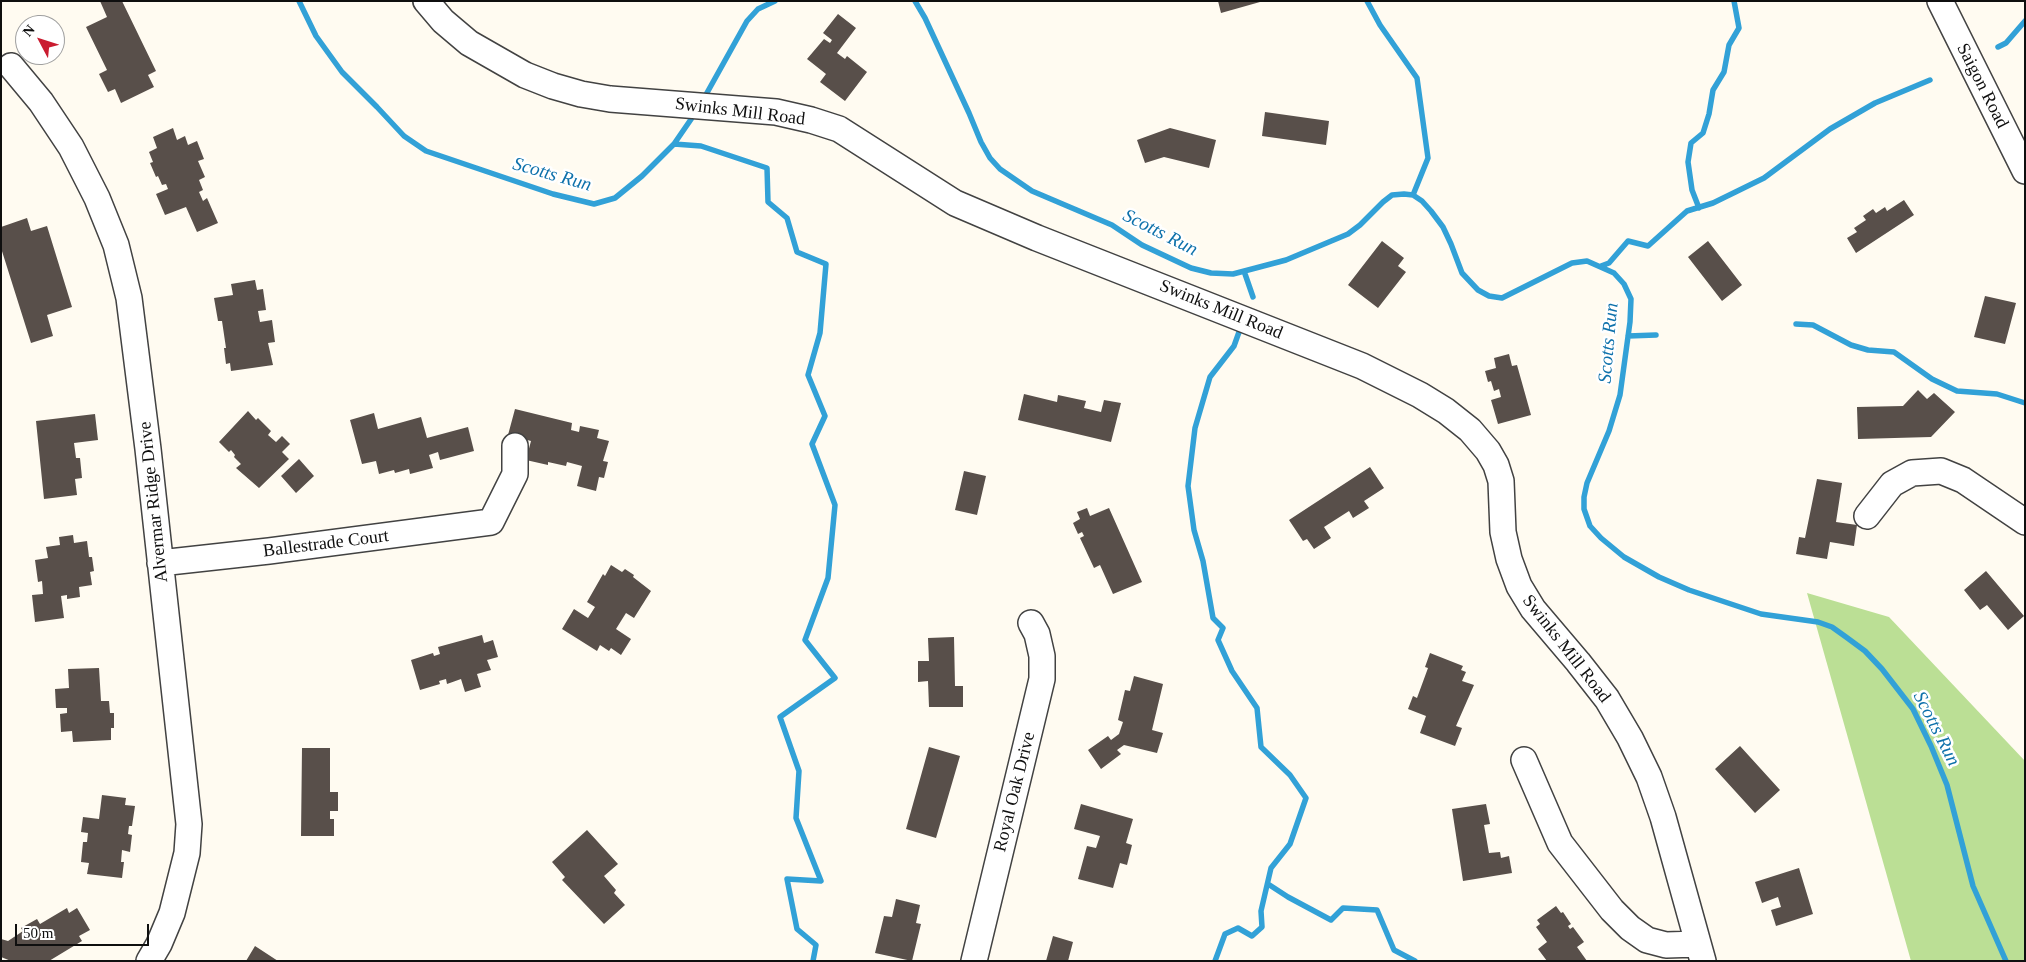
<!DOCTYPE html>
<html>
<head>
<meta charset="utf-8">
<style>
	body { margin:0 }
	#map { position:relative; width:2026px; height:962px; overflow:hidden; background:#fffbf1; font-family:Georgia,serif }
	canvas { display:block }
	.frame { position:absolute; inset:0; border:2px solid #0f0f0f; pointer-events:none }
	.north { position:absolute; left:15px; top:15px; width:50px; height:50px; box-sizing:border-box; background:#fff; border:1px solid #9f9f9f; border-radius:50%; rotate:310deg; font-size:14px; font-weight:700; line-height:20px; text-align:center; color:#0f0f0f }
	.north::after { content:''; display:block; margin:auto; width:18px; height:22px; background:#ca1c30; clip-path:polygon(50% 0,100% 100%,50% 72%,0 100%) }
	.scale { position:absolute; left:15px; top:924px; width:134px; height:22px; box-sizing:border-box; border:2px solid #0f0f0f; border-top:0; padding-left:6px; font-size:15px; line-height:18px; white-space:nowrap; color:#0f0f0f; -webkit-text-stroke:4px #fff; paint-order:stroke }
</style>
</head>
<body>
<div id="map">
<canvas width="2026" height="962"></canvas>
<div class="frame"></div>
<div class="north">N</div>
<div class="scale">50 m</div>
</div>
<script>
const g = document.querySelector('canvas').getContext('2d');
g.lineJoin = 'round';
function fillPath(path, color) {
  g.fillStyle = color;
  g.fill(path, 'evenodd');
}
function poly(rows) {
  const path = new Path2D();
  for (const r of rows) {
    path.moveTo(r[0], r[1]);
    for (let i = 2; i < r.length; i += 2) path.lineTo(r[i], r[i + 1]);
  }
  return path;
}
function stroke(path, color, width, dash) {
  g.strokeStyle = color;
  g.lineWidth = width;
  g.lineCap = dash ? 'butt' : 'round';
  g.setLineDash(dash || []);
  g.stroke(path);
}
function drawText(font, color, halo, rows, align = 'center') {
  g.font = font + ' Georgia,serif';
  g.lineWidth = 5;
  g.setLineDash([]);
  g.textBaseline = 'middle';
  g.strokeStyle = halo;
  g.fillStyle = color;
  for (const [text, x, y, turn = 0] of rows) {
    g.save();
    g.translate(x, y);
    g.rotate((+turn || 0) * Math.PI / 180);
    g.textAlign = isNaN(turn) ? turn : align;
    if (halo) g.strokeText(text, 0, 0);
    g.fillText(text, 0, 0);
    g.restore();
  }
}
fillPath(poly([
	[1807,593,1889,617,2025,761,2025,961,1911,961]
]), '#bbdf95');
stroke(poly([
	[299,1,316,36,342,72,377,107,404,136,426,151,553,194,594,204,615,198,642,176,674,144,696,112],
	[915,1,925,18,969,113,981,142,990,158,1000,169,1032,191,1112,225,1142,245,1191,268,1211,273,1233,274,1286,260,1348,234,1360,225,1383,202,1392,195,1404,194,1413,195,1422,201,1431,211,1443,227,1451,244,1462,273,1478,290,1489,296,1502,298,1572,263,1587,261,1614,273,1624,284,1631,299,1630,322,1620,395,1609,431,1587,483,1584,497,1584,509,1590,526,1601,538,1624,557,1659,577,1689,590,1761,614,1818,622,1832,627,1846,637,1865,651,1882,669,1913,709,1931,746,1947,785,1973,886,2006,961],
	[1367,1,1380,25,1417,78,1428,158,1413,195],
	[1998,47,2006,43,2025,21],
	[703,100,747,21,758,9,775,1],
	[674,144,701,146,767,168,768,202,787,218,797,252,826,264,820,333,808,375,825,416,812,444,835,505,828,578,805,640,835,678,780,717,799,771,796,818,821,881,787,879,797,929,816,945,813,961],
	[1699,208,1692,190,1688,162,1691,143,1703,133,1709,114,1713,90,1724,72,1729,45,1739,28,1734,1],
	[1601,266,1609,263,1628,241,1648,246,1687,211,1713,203,1764,178,1830,129,1875,103,1930,80],
	[1244,271,1253,297],
	[1796,324,1813,325,1851,345,1868,350,1894,352,1932,379,1957,391,1997,394,2025,403],
	[1628,336,1656,335],
	[1268,884,1288,897,1331,920,1343,908,1377,910,1394,950,1415,961],
	[1215,961,1225,934,1238,928,1252,936,1262,927,1261,911,1271,868,1290,844,1306,798,1290,775,1261,747,1257,708,1232,671,1218,640,1223,628,1213,618,1203,561,1194,530,1188,486,1195,428,1210,377,1234,346,1239,332]
]), '#32a1d7', 5.5);
fillPath(poly([
	[100,1,122,1,156,71,148,75,154,87,121,103,115,89,108,92,99,74,107,70,86,27,107,17],
	[1218,1,1260,1,1260,2,1221,13],
	[838,14,856,28,837,53,845,59,847,56,867,72,845,101,820,82,826,74,807,59,824,39,830,43,832,40,823,33],
	[1265,112,1329,121,1326,145,1262,136],
	[173,128,177,140,185,136,188,145,197,141,204,159,198,161,205,177,199,180,203,190,199,192,203,201,207,198,218,223,197,232,186,207,165,215,156,194,168,189,166,184,162,185,158,176,156,177,150,163,153,162,149,152,157,148,153,137],
	[1170,128,1216,140,1209,168,1164,157,1145,163,1137,140],
	[1904,200,1914,215,1856,253,1847,238,1857,232,1854,228,1866,220,1863,216,1873,209,1876,213,1885,207,1887,211],
	[27,218,31,231,47,226,72,307,47,315,53,336,31,343,1,248,1,227],
	[1382,241,1404,258,1398,266,1406,272,1378,308,1348,285],
	[1708,241,1742,285,1722,301,1688,257],
	[255,280,257,290,263,289,266,310,258,311,260,322,272,320,275,342,268,343,273,365,231,371,230,363,226,364,224,348,226,348,222,321,218,321,214,298,233,295,231,284],
	[1985,296,2016,303,2005,344,1974,337],
	[1509,354,1512,366,1517,365,1531,415,1498,424,1491,400,1501,397,1499,389,1494,391,1491,381,1488,382,1485,371,1496,368,1494,358],
	[1918,390,1927,399,1934,393,1955,412,1931,437,1858,439,1857,407,1903,406],
	[1024,394,1057,402,1058,395,1086,401,1084,408,1101,412,1104,400,1121,403,1111,442,1018,420],
	[515,409,572,423,571,430,579,432,580,426,599,430,597,438,609,441,603,461,608,462,604,478,599,477,596,491,577,486,582,466,567,462,566,466,548,462,548,465,526,460,531,441,508,435],
	[248,411,256,420,258,418,271,431,268,435,276,442,282,436,290,444,282,452,289,459,259,488,236,468,241,464,234,457,235,455,231,450,229,452,219,442],
	[374,413,378,429,421,417,427,438,468,427,474,451,440,460,438,452,429,455,433,468,410,474,409,469,395,473,394,470,379,474,376,461,362,464,350,420],
	[95,414,98,440,74,443,76,458,80,458,82,478,75,479,77,495,44,499,36,421],
	[299,459,314,476,296,493,281,476],
	[1370,467,1384,488,1364,501,1369,508,1353,518,1349,511,1324,527,1331,538,1314,549,1307,539,1303,541,1289,520],
	[964,471,986,476,977,515,955,510],
	[1817,479,1842,483,1836,522,1857,525,1854,546,1830,542,1827,559,1796,554,1799,537,1805,538],
	[1087,508,1090,516,1109,508,1142,582,1113,594,1100,565,1094,568,1080,538,1084,536,1082,532,1078,534,1073,523,1080,519,1077,512],
	[73,535,74,543,87,541,89,557,92,557,94,571,90,572,92,585,79,587,80,597,67,599,67,595,61,596,64,618,35,622,32,595,43,594,42,581,38,582,35,560,48,558,46,547,60,545,59,537],
	[611,565,622,572,625,569,634,575,633,577,651,591,634,618,626,613,616,629,631,639,621,655,611,648,609,651,600,645,597,651,562,629,574,609,588,618,595,607,587,602,603,574,605,576],
	[1986,571,2024,616,2008,630,1987,605,1980,610,1964,590],
	[482,635,484,643,493,640,498,657,487,660,491,670,477,674,481,687,465,692,461,679,447,684,446,679,439,681,440,684,420,690,411,660,433,653,434,656,440,654,438,647],
	[954,637,955,686,963,686,963,707,929,707,928,681,918,682,918,661,929,661,928,638],
	[1430,653,1463,666,1461,670,1466,672,1462,681,1474,685,1456,726,1462,728,1455,746,1420,733,1426,716,1408,709,1413,696,1417,698,1428,668,1425,667],
	[99,668,101,701,109,701,110,713,114,713,114,728,111,728,111,740,73,742,72,731,61,732,60,714,67,713,67,708,56,708,55,689,69,688,68,669],
	[1134,676,1163,684,1152,730,1163,733,1157,753,1124,745,1117,750,1121,754,1101,769,1088,750,1108,736,1111,740,1119,734,1123,722,1118,720,1125,690,1130,691],
	[1740,746,1780,790,1755,813,1715,769],
	[929,747,960,756,936,838,906,829],
	[302,748,330,748,330,792,338,792,338,811,330,811,330,819,334,819,334,836,301,836],
	[102,795,126,798,125,805,135,806,132,826,129,826,128,834,132,835,130,852,122,850,121,862,124,862,122,878,87,874,89,863,81,862,83,842,87,842,88,833,81,832,83,817,99,819],
	[1081,804,1133,819,1126,843,1132,845,1127,865,1120,863,1113,888,1078,879,1087,846,1096,848,1100,836,1074,829],
	[1486,804,1490,824,1484,825,1489,853,1500,852,1501,858,1509,856,1512,873,1463,881,1452,809],
	[587,830,618,864,604,876,616,890,614,893,625,905,604,924,562,880,565,877,552,862],
	[1799,868,1813,914,1776,926,1771,910,1781,907,1778,897,1762,903,1755,882],
	[896,899,920,905,916,923,921,924,912,961,875,953,884,916,892,917],
	[1556,906,1561,913,1563,912,1571,924,1568,926,1570,929,1573,927,1584,942,1577,947,1587,961,1547,961,1538,949,1547,942,1536,927,1540,924,1537,920],
	[67,908,69,913,77,908,90,930,79,936,82,941,49,961,11,961,1,957,1,939,8,941,23,931,21,928,37,919,40,924],
	[1053,936,1073,942,1068,961,1046,961],
	[255,946,278,961,246,961]
]), '#584f4a');
const minor = poly([
	[426,1,443,21,469,43,525,75,553,86,581,94,610,99,776,112,811,120,839,129,955,203,1037,238,1362,366,1420,395,1446,411,1470,430,1488,451,1496,465,1501,481,1503,532,1509,559,1519,586,1533,609,1578,662,1607,699,1630,738,1649,777,1663,817,1703,961],
	[1940,1,2025,171],
	[11,66,41,102,71,147,97,198,116,245,129,298,148,449,189,824,187,853,172,913,159,944,149,961],
	[1867,516,1892,484,1912,473,1941,471,1963,480,2025,522],
	[160,563,269,551,491,522,515,474,515,446],
	[1524,760,1560,843,1612,910,1630,928,1647,940,1666,945,1698,944],
	[974,961,1042,679,1042,656,1037,634,1031,623]
]);
stroke(minor, '#424242', 28);
stroke(minor, '#fff', 25);
drawText('18px', '#0f0f0f', '#fff', [
	["Saigon Road",1982,86,63],
	["Swinks Mill Road",740,112,7],
	["Swinks Mill Road",1221,310,22],
	["Alvermar Ridge Drive",154,502,-96],
	["Ballestrade Court",326,544,-7],
	["Swinks Mill Road",1566,649,52],
	["Royal Oak Drive",1015,792,-76]
]);
drawText('italic 19px', '#0e71ab', '#fff', [
	["Scotts Run",552,175,16],
	["Scotts Run",1160,233,27],
	["Scotts Run",1609,343,-85],
	["Scotts Run",1936,729,63]
]);
</script>
</body>
</html>
